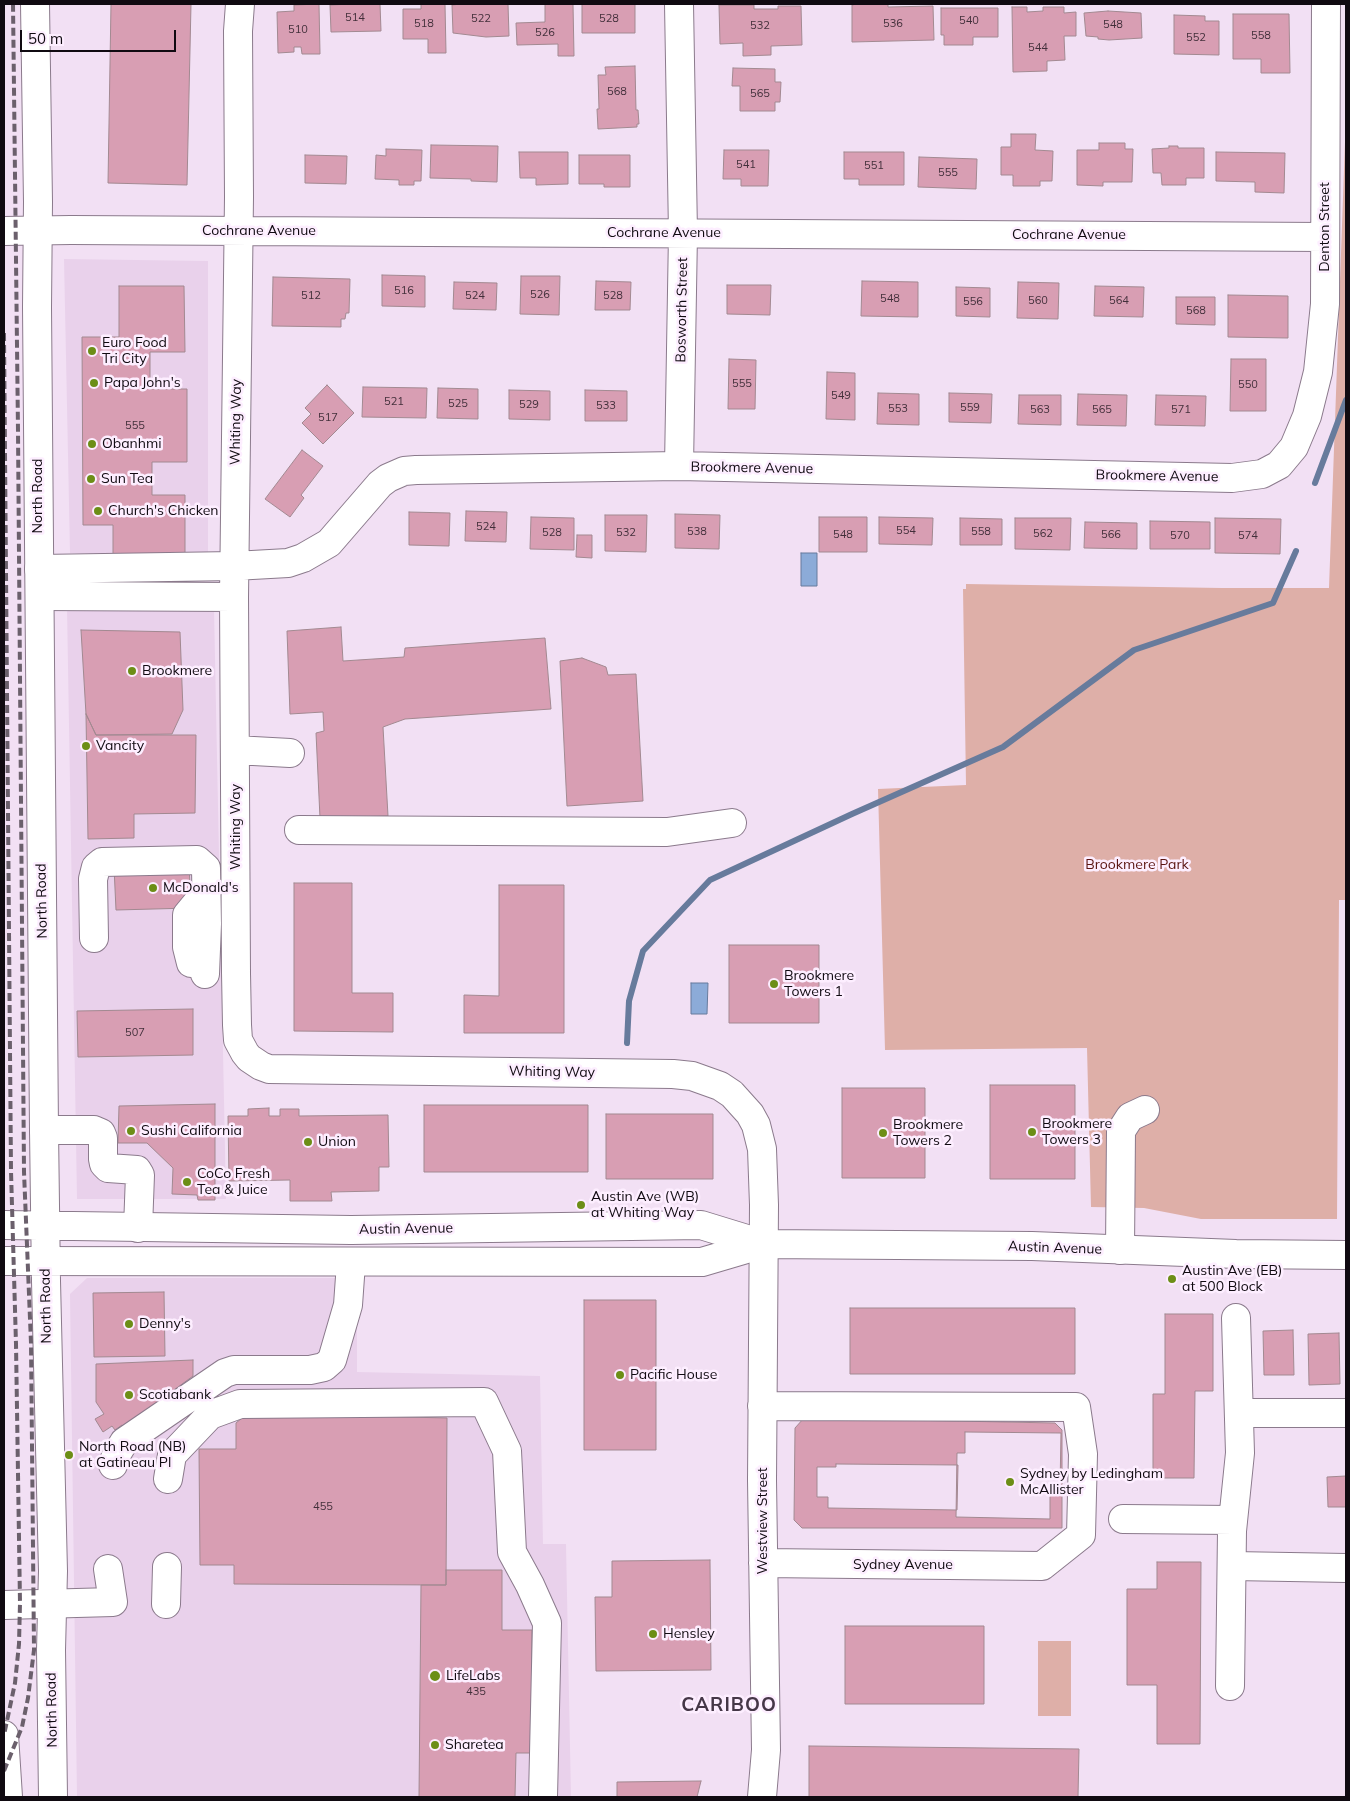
<!DOCTYPE html>
<html>
<head>
<meta charset="utf-8">
<style>
	body { margin:0 }
	#map { position:relative; width:1350px; height:1801px; overflow:hidden; background:#f2e0f4; font-family:Mulish,sans-serif }
	canvas { display:block }
	.frame { position:absolute; inset:0; border:5px solid #100a11; pointer-events:none }
	.scale { position:absolute; left:20px; top:30px; width:156px; height:22px; box-sizing:border-box; border:2px solid #100a11; border-top:0; padding-left:6px; font-size:15px; line-height:18px; white-space:nowrap; color:#100a11; -webkit-text-stroke:4px #fdeeff; paint-order:stroke }
</style>
</head>
<body>
<div id="map">
<canvas width="1350" height="1801"></canvas>
<div class="frame"></div>
<div class="scale">50 m</div>
</div>
<script>
const g = document.querySelector('canvas').getContext('2d');
g.lineJoin = 'round';
function fillPath(path, color) {
  g.fillStyle = color;
  g.fill(path, 'evenodd');
}
function poly(rows) {
  const path = new Path2D();
  for (const r of rows) {
    path.moveTo(r[0], r[1]);
    for (let i = 2; i < r.length; i += 2) path.lineTo(r[i], r[i + 1]);
  }
  return path;
}
function stroke(path, color, width, dash) {
  g.strokeStyle = color;
  g.lineWidth = width;
  g.lineCap = dash ? 'butt' : 'round';
  g.setLineDash(dash || []);
  g.stroke(path);
}
function drawText(font, color, halo, rows, align = 'center') {
  g.font = font + ' Mulish,sans-serif';
  g.lineWidth = 5;
  g.setLineDash([]);
  g.textBaseline = 'middle';
  g.strokeStyle = halo;
  g.fillStyle = color;
  for (const [text, x, y, turn = 0] of rows) {
    g.save();
    g.translate(x, y);
    g.rotate((+turn || 0) * Math.PI / 180);
    g.textAlign = isNaN(turn) ? turn : align;
    if (halo) g.strokeText(text, 0, 0);
    g.fillText(text, 0, 0);
    g.restore();
  }
}
fillPath(poly([
	[64,259,208,261,208,557,70,553],
	[67,607,214,609,226,1199,77,1199],
	[87,1278,357,1278,357,1372,540,1376,543,1544,566,1544,571,1797,77,1797,70,1294]
]), '#e9d1eb');
fillPath(poly([
	[1346,114,1346,900,1339,900,1337,1219,1201,1219,1144,1208,1091,1207,1087,1048,885,1050,878,789,966,785,963,589,966,589,966,584,1222,588,1329,588],
	[1038,1641,1071,1641,1071,1716,1038,1716]
]), '#deafa8');
const water = poly([
	[801,553,817,553,817,586,801,586,801,553],
	[691,983,708,983,707,1014,691,1014,691,983]
]);
fillPath(water, '#8cabd8');
stroke(water, '#677b9c', 1);
stroke(poly([
	[1315,483,1346,400],
	[627,1043,629,1001,643,951,710,880,852,814,1003,747,1134,650,1273,603,1296,551]
]), '#677b9c', 6);
const building = poly([
	[111,4,191,4,187,185,108,183,111,4],
	[319,4,320,54,302,54,301,47,294,47,294,52,278,53,277,12,294,11,294,5,319,4],
	[352,4,380,4,381,31,331,32,330,5,352,4],
	[421,4,445,4,446,53,428,53,428,39,403,39,403,9,421,9,421,4],
	[461,4,508,4,509,36,486,37,453,33,452,5,461,4],
	[545,4,573,4,574,56,558,56,558,44,517,45,516,23,545,22,545,4],
	[582,4,635,4,635,33,582,33,582,4],
	[857,4,888,4,888,7,933,6,934,40,852,42,852,5,857,4],
	[719,5,754,5,754,9,778,9,778,6,801,6,802,45,771,46,771,55,743,56,743,43,720,44,719,5],
	[1012,7,1027,7,1027,12,1043,11,1043,7,1064,7,1064,13,1076,12,1076,36,1064,36,1065,60,1047,61,1047,71,1013,72,1012,7],
	[941,8,998,8,998,37,973,37,973,45,944,45,944,35,941,35,941,8],
	[1108,11,1141,13,1142,38,1109,40,1098,39,1098,37,1086,36,1084,13,1108,11],
	[1233,14,1289,14,1290,73,1261,73,1261,59,1233,59,1233,14],
	[1174,15,1205,16,1205,21,1219,21,1219,55,1174,54,1174,15],
	[635,66,636,110,638,110,639,124,637,124,637,127,598,129,597,109,599,109,598,75,606,75,605,67,635,66],
	[733,68,775,69,775,82,781,82,780,102,775,102,775,111,740,111,740,86,732,86,733,68],
	[1011,134,1036,134,1035,150,1053,151,1052,181,1040,181,1040,186,1013,186,1013,175,1001,175,1001,147,1011,147,1011,134],
	[1099,143,1125,143,1125,149,1133,149,1132,182,1103,182,1103,186,1077,185,1077,150,1099,150,1099,143],
	[431,145,498,146,497,182,471,181,471,179,430,178,431,145],
	[1169,146,1178,146,1178,148,1204,148,1204,178,1186,178,1186,185,1162,185,1161,173,1153,173,1152,149,1169,148,1169,146],
	[386,149,422,150,421,181,414,181,414,185,399,185,399,180,375,179,376,155,386,156,386,149],
	[724,150,769,150,768,186,741,186,741,179,723,179,724,150],
	[519,152,568,152,568,184,536,185,536,178,520,178,519,152],
	[844,152,904,152,904,185,859,185,859,179,844,179,844,152],
	[1216,152,1285,153,1284,193,1255,192,1255,182,1216,181,1216,152],
	[305,155,347,156,346,184,305,183,305,155],
	[579,155,630,155,630,187,604,187,604,184,579,184,579,155],
	[919,157,977,159,976,189,918,187,919,157],
	[382,275,425,276,425,307,382,306,382,275],
	[521,276,560,276,559,315,520,314,521,276],
	[273,277,350,279,349,313,346,313,345,319,341,319,341,327,272,326,273,277],
	[596,281,631,282,630,310,595,310,596,281],
	[862,281,918,282,918,317,861,316,862,281],
	[454,282,497,283,496,310,453,309,454,282],
	[1018,282,1059,283,1058,319,1017,318,1018,282],
	[727,285,771,285,770,315,727,314,727,285],
	[119,286,184,286,185,352,150,352,150,389,187,389,187,462,152,462,152,495,185,495,185,560,113,560,113,525,83,525,82,337,119,337,119,286],
	[1095,286,1144,287,1143,317,1094,316,1095,286],
	[956,287,990,288,990,317,956,316,956,287],
	[1228,295,1288,296,1288,338,1228,337,1228,295],
	[1176,297,1215,297,1215,325,1176,324,1176,297],
	[729,359,756,360,755,409,728,409,729,359],
	[1231,359,1266,359,1266,411,1230,411,1231,359],
	[827,372,855,373,855,420,826,419,827,372],
	[327,385,354,413,323,444,302,423,311,414,305,408,327,385],
	[363,387,427,388,426,418,362,417,363,387],
	[438,388,478,389,478,419,437,418,438,388],
	[509,390,550,391,550,420,509,419,509,390],
	[585,390,627,391,627,421,585,421,585,390],
	[878,393,919,394,919,425,877,424,878,393],
	[949,393,992,394,991,423,949,422,949,393],
	[1078,394,1127,395,1126,426,1077,425,1078,394],
	[1019,395,1061,395,1061,425,1018,424,1019,395],
	[1156,395,1206,396,1205,426,1155,425,1156,395],
	[302,450,323,466,301,495,304,498,290,517,265,499,302,450],
	[466,511,507,512,506,542,465,541,466,511],
	[409,512,450,513,449,546,409,545,409,512],
	[675,514,720,515,719,549,675,548,675,514],
	[605,515,647,515,646,552,605,551,605,515],
	[531,517,574,518,574,550,530,549,531,517],
	[819,517,867,517,867,552,819,552,819,517],
	[879,517,933,518,932,545,879,544,879,517],
	[960,518,1002,519,1002,545,960,545,960,518],
	[1015,518,1071,518,1070,550,1015,549,1015,518],
	[1215,518,1281,519,1280,554,1215,553,1215,518],
	[1150,521,1210,522,1210,549,1150,549,1150,521],
	[1085,522,1137,523,1137,549,1084,548,1085,522],
	[577,535,592,535,592,558,576,557,577,535],
	[341,627,343,661,404,657,405,648,545,638,551,709,405,719,383,727,388,816,320,818,316,733,324,731,323,712,290,714,287,631,341,627],
	[81,630,180,632,183,710,172,734,96,735,86,714,81,630],
	[582,658,606,667,608,675,636,674,643,801,567,806,560,661,582,658],
	[86,714,96,735,196,735,195,813,134,814,134,838,88,839,86,714],
	[189,864,191,908,116,910,114,867,189,864],
	[294,883,352,883,352,993,393,993,393,1032,294,1031,294,883],
	[499,885,564,885,564,1033,464,1033,464,995,499,996,499,885],
	[729,945,819,945,819,1023,729,1023,729,945],
	[193,1009,193,1055,78,1057,77,1011,193,1009],
	[990,1085,1075,1085,1075,1179,990,1179,990,1085],
	[842,1088,925,1088,925,1178,842,1178,842,1088],
	[215,1104,215,1200,198,1200,197,1195,172,1194,173,1168,147,1143,118,1143,119,1106,215,1104],
	[424,1105,588,1105,588,1172,424,1172,424,1105],
	[269,1108,269,1116,280,1116,280,1109,299,1109,299,1116,388,1115,389,1167,379,1167,379,1191,331,1192,332,1201,290,1201,290,1180,229,1181,228,1116,248,1116,248,1109,269,1108],
	[606,1114,713,1114,713,1179,606,1179,606,1114],
	[164,1292,165,1356,94,1357,93,1293,164,1292],
	[584,1300,656,1300,656,1450,584,1450,584,1300],
	[850,1308,1075,1308,1075,1374,850,1374,850,1308],
	[1165,1314,1213,1314,1213,1391,1195,1391,1194,1478,1153,1478,1153,1394,1165,1394,1165,1314],
	[1293,1330,1294,1375,1264,1375,1263,1331,1293,1330],
	[1339,1333,1340,1384,1309,1385,1308,1334,1339,1333],
	[193,1360,193,1376,124,1427,122,1425,115,1430,112,1426,103,1432,95,1419,104,1414,96,1402,96,1364,193,1360],
	[248,1413,447,1418,446,1585,234,1584,234,1565,200,1565,199,1449,236,1449,236,1423,248,1413],
	[804,1418,1055,1423,1062,1430,1062,1528,802,1528,794,1520,795,1428,804,1418],
	[836,1464,958,1465,957,1510,828,1508,828,1497,817,1497,817,1467,836,1467,836,1464],
	[965,1432,1061,1433,1060,1488,1050,1488,1050,1519,956,1517,957,1453,965,1453,965,1432],
	[1346,1476,1346,1507,1328,1507,1327,1477,1346,1476],
	[710,1560,711,1670,596,1671,595,1597,612,1597,612,1561,710,1560],
	[1157,1562,1201,1562,1200,1744,1157,1744,1157,1685,1127,1685,1127,1589,1157,1589,1157,1562],
	[446,1570,502,1570,502,1630,532,1630,531,1753,516,1753,515,1797,419,1797,421,1585,446,1585,446,1570],
	[845,1626,984,1626,984,1704,845,1704,845,1626],
	[809,1746,1079,1749,1078,1797,809,1797,809,1746],
	[701,1781,697,1797,617,1797,617,1782,701,1781]
]);
fillPath(building, '#d89eb3');
stroke(building, '#a28991', 1);
const minor = poly([
	[240,4,238,31,239,197,234,597,236,973,237,1025,238,1040,245,1053,249,1058,261,1066,269,1069,673,1074,692,1076,720,1086,732,1094,750,1114,756,1125,762,1149,764,1205,762,1480,766,1750,762,1797],
	[679,4,683,233,679,466],
	[4,231,71,230,1325,237],
	[39,569,234,566,288,563,303,558,329,543,380,484,388,478,404,471,416,470,679,466,1232,478,1262,474,1279,465,1294,447,1307,416,1318,372,1325,304,1326,4],
	[40,596,234,597],
	[235,750,290,753],
	[299,830,667,832,732,823],
	[94,938,93,879,96,867,102,862,197,860,206,868,207,924,205,974],
	[191,963,187,947,187,915,206,892],
	[44,1130,94,1130,101,1133,103,1138,103,1159,104,1164,108,1168,137,1170,140,1175,138,1228],
	[1120,1250,1121,1131,1130,1117,1145,1110],
	[762,1406,1076,1407,1083,1454,1081,1535,1042,1566,763,1563],
	[1239,1413,1346,1413],
	[113,1465,116,1455,124,1442,225,1373,234,1370,310,1370,324,1367,332,1360,348,1305,351,1263],
	[168,1479,172,1455,210,1415,240,1404,484,1402,507,1451,512,1552,530,1585,547,1623,543,1797],
	[1123,1519,1233,1520],
	[1233,1566,1346,1568],
	[166,1604,167,1567],
	[4,1605,113,1602,108,1569],
	[1230,1686,1232,1531,1240,1453,1236,1318]
]);
const major = poly([
	[35,4,38,202,37,307,44,1130,46,1281,53,1571,51,1650,53,1797],
	[4,1225,351,1230,701,1225,763,1244],
	[4,1261,702,1262,763,1244,1032,1246,1236,1254,1346,1255],
	[4,1735,8,1797]
]);
stroke(minor, '#8b7a8c', 30);
stroke(major, '#8b7a8c', 30);
stroke(minor, '#fff', 28);
stroke(major, '#fff', 28);
stroke(poly([
	[4,333,11,1171,16,1344,20,1603,19,1644,15,1683,4,1735],
	[4,1771,22,1727,28,1698,34,1650,31,1343,24,1172,18,431,13,4]
]), '#6b606c', 4, [8, 4]);
for (const [x, y, r, color] of [
	[92,351,5,"#6c8e16"],
	[94,383,5,"#6c8e16"],
	[92,444,5,"#6c8e16"],
	[91,479,5,"#6c8e16"],
	[98,511,5,"#6c8e16"],
	[132,671,5,"#6c8e16"],
	[86,746,5,"#6c8e16"],
	[153,888,5,"#6c8e16"],
	[774,984,5,"#6c8e16"],
	[131,1131,5,"#6c8e16"],
	[1032,1132,5,"#6c8e16"],
	[883,1133,5,"#6c8e16"],
	[308,1142,5,"#6c8e16"],
	[187,1182,5,"#6c8e16"],
	[581,1205,5,"#6c8e16"],
	[1172,1279,5,"#6c8e16"],
	[129,1324,5,"#6c8e16"],
	[620,1375,5,"#6c8e16"],
	[129,1395,5,"#6c8e16"],
	[69,1455,5,"#6c8e16"],
	[1010,1482,5,"#6c8e16"],
	[653,1634,5,"#6c8e16"],
	[435,1676,6,"#6c8e16"],
	[435,1745,5,"#6c8e16"]
]) {
  const dot = new Path2D();
  dot.arc(x, y, r, 0, 2 * Math.PI);
  g.fillStyle = color;
  g.fill(dot);
  stroke(dot, '#fdeeff', 2);
}
drawText('11px', '#422f3a', null, [
	["514",355,18],
	["522",481,19],
	["528",609,19],
	["540",969,21],
	["518",424,24],
	["536",893,24],
	["548",1113,25],
	["532",760,26],
	["510",298,30],
	["526",545,33],
	["558",1261,36],
	["552",1196,38],
	["544",1038,48],
	["568",617,92],
	["565",760,94],
	["541",746,165],
	["551",874,166],
	["555",948,173],
	["516",404,291],
	["526",540,295],
	["512",311,296],
	["524",475,296],
	["528",613,296],
	["548",890,299],
	["560",1038,301],
	["564",1119,301],
	["556",973,302],
	["568",1196,311],
	["555",742,384],
	["550",1248,385],
	["549",841,396],
	["521",394,402],
	["525",458,404],
	["529",529,405],
	["533",606,406],
	["559",970,408],
	["553",898,409],
	["563",1040,410],
	["565",1102,410],
	["571",1181,410],
	["517",328,418],
	["555",135,426],
	["524",486,527],
	["554",906,531],
	["538",697,532],
	["558",981,532],
	["528",552,533],
	["532",626,533],
	["562",1043,534],
	["548",843,535],
	["566",1111,535],
	["570",1180,536],
	["574",1248,536],
	["507",135,1033],
	["455",323,1507],
	["435",476,1692]
]);
drawText('14px', '#100a11', '#fdeeff', [
	["Denton Street",1325,227,-90],
	["Cochrane Avenue",259,231],
	["Cochrane Avenue",664,233],
	["Cochrane Avenue",1069,235],
	["Bosworth Street",682,310,-89],
	["Whiting Way",236,422,-89],
	["Brookmere Avenue",752,468,1],
	["Brookmere Avenue",1157,476,1],
	["North Road",38,496,-90],
	["Whiting Way",236,827,-90],
	["North Road",42,901,-91],
	["Whiting Way",552,1072,1],
	["Austin Avenue",406,1229,-1],
	["Austin Avenue",1055,1248,2],
	["North Road",46,1306,-91],
	["Westview Street",763,1521,-90],
	["Sydney Avenue",903,1565],
	["North Road",52,1710,-91]
]);
drawText('14px', '#100a11', '#fdeeff', [
	["Euro Food",102,343],
	["Tri City",102,359],
	["Papa John's",104,383],
	["Obanhmi",102,444],
	["Sun Tea",101,479],
	["Church's Chicken",108,511],
	["Brookmere",142,671],
	["Vancity",96,746],
	["McDonald's",163,888],
	["Brookmere",784,976],
	["Towers 1",784,992],
	["Brookmere",1042,1124],
	["Towers 3",1042,1140],
	["Brookmere",893,1125],
	["Towers 2",893,1141],
	["Sushi California",141,1131],
	["Union",318,1142],
	["CoCo Fresh",197,1174],
	["Tea & Juice",197,1190],
	["Austin Ave (WB)",591,1197],
	["at Whiting Way",591,1213],
	["Austin Ave (EB)",1182,1271],
	["at 500 Block",1182,1287],
	["Denny's",139,1324],
	["Pacific House",630,1375],
	["Scotiabank",139,1395],
	["North Road (NB)",79,1447],
	["at Gatineau Pl",79,1463],
	["Sydney by Ledingham",1020,1474],
	["McAllister",1020,1490],
	["Hensley",663,1634],
	["LifeLabs",446,1676],
	["Sharetea",445,1745]
], 'left');
drawText('14px', '#5b1411', '#fdeeff', [
	["Brookmere Park",1137,865]
]);
g.letterSpacing = '1px';
drawText('bold 19px', '#453747', '#fdeeff', [
	["CARIBOO",729,1705]
]);
g.letterSpacing = '0px';
</script>
</body>
</html>
